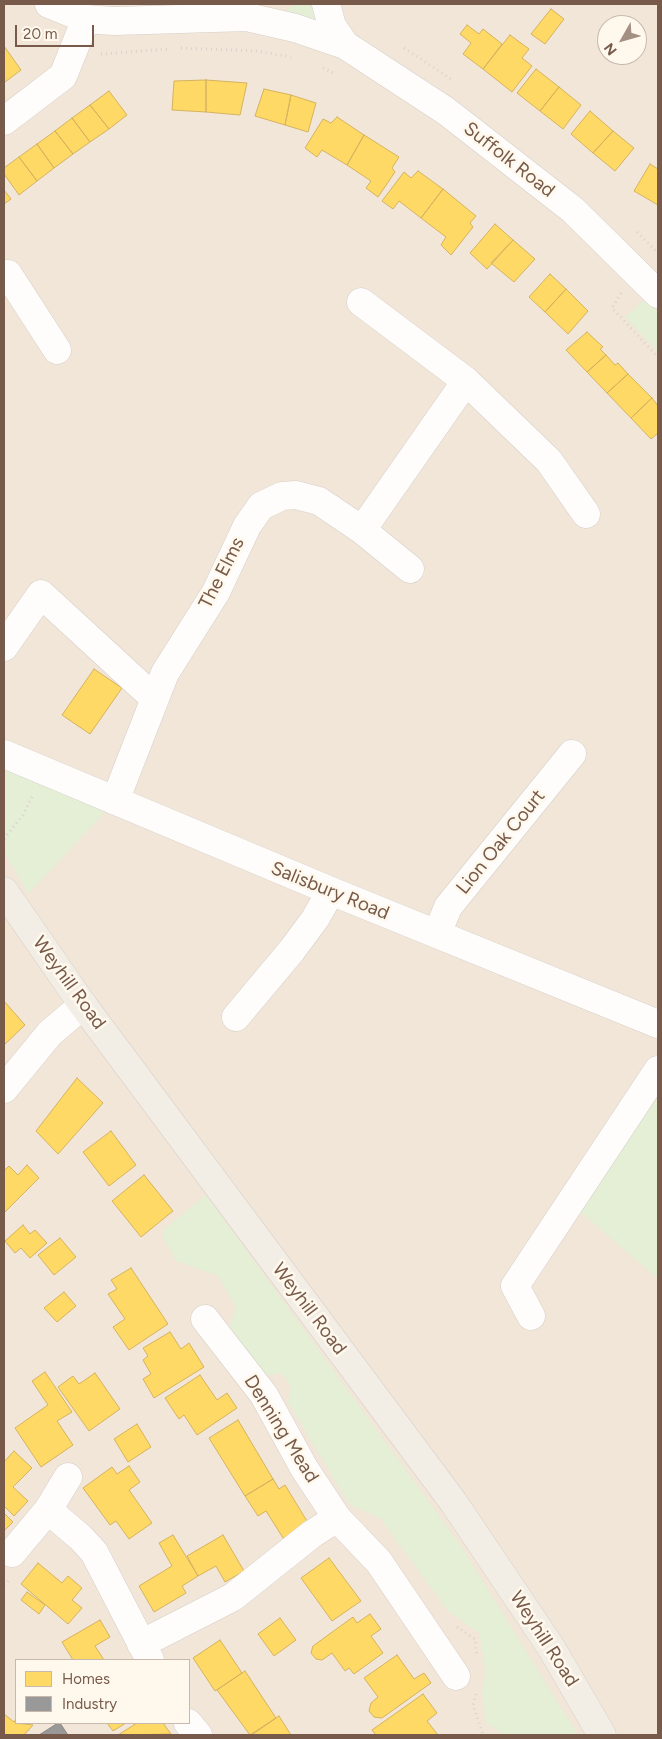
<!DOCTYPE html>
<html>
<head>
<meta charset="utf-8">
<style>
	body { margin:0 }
	#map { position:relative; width:662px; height:1739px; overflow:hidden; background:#f8f3eb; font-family:Figtree,sans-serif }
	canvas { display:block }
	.frame { position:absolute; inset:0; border:5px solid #775a4a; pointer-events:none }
	.legend { position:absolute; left:15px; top:1659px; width:175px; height:65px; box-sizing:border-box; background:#fff8ed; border:1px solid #c9b9ac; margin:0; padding:6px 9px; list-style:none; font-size:15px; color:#775a4a }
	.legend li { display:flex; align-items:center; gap:10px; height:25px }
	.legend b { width:25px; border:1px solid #c9b9ac }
	.north { position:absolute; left:597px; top:15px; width:50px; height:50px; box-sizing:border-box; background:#fff8ed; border:1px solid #c9b9ac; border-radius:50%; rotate:232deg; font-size:14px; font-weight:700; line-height:20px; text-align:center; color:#775a4a }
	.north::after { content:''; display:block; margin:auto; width:18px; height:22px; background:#a49082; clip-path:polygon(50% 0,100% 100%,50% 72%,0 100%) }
	.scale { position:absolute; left:15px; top:25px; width:79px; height:22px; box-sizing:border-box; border:2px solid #775a4a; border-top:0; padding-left:6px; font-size:15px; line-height:18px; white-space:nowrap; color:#775a4a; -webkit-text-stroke:4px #fff8ed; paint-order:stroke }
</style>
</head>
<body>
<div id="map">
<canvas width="662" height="1739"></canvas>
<div class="frame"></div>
<ul class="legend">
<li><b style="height:14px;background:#ffd966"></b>Homes</li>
<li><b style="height:14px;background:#999"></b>Industry</li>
</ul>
<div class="north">N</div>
<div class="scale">20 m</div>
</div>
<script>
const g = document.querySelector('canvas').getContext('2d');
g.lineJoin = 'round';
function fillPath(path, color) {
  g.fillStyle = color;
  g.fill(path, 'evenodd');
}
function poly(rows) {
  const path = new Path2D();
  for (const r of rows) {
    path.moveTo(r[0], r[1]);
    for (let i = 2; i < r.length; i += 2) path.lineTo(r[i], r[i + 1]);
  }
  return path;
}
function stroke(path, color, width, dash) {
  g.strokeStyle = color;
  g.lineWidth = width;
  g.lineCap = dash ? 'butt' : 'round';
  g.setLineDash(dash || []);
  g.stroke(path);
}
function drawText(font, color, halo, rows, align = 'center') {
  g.font = font + ' Figtree,sans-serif';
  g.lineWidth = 5;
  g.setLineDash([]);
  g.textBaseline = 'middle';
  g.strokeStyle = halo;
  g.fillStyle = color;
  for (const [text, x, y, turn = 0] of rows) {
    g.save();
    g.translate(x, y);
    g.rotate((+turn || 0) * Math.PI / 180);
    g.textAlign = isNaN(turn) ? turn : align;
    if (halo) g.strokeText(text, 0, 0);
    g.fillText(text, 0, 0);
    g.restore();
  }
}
fillPath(poly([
	[4,4,658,4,658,1735,4,1735],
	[607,25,637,25,637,55,607,55],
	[16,1660,189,1660,189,1723,16,1723]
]), '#f1e6d8');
fillPath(poly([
	[298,4,318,4,318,17,312,22,284,13,287,9],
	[645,299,658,313,658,352,625,317],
	[4,764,111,806,28,894,4,851],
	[658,1097,658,1279,576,1208],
	[206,1195,461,1546,578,1735,505,1735,486,1723,482,1692,486,1672,479,1633,448,1611,380,1518,349,1504,288,1402,291,1386,282,1374,263,1375,228,1332,236,1308,218,1276,176,1261,162,1235,164,1229]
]), '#e4efd6');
const homes = poly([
	[551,9,564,19,545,44,531,34,551,9],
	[467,25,479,34,483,29,502,44,483,69,463,54,471,43,460,34,467,25],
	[510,35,529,49,522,58,532,66,512,92,483,69,510,35],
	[4,46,21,70,5,82,4,81,4,46],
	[536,69,559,87,540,111,517,93,536,69],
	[206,80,247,83,240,115,206,112,206,80],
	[206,80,206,112,172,110,174,81,206,80],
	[559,87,581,105,563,129,540,111,559,87],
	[264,89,291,95,285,125,255,116,264,89],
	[109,91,127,115,109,129,90,105,109,91],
	[291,95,316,103,308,132,285,125,291,95],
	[90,105,109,129,90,142,72,118,90,105],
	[590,111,613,131,593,153,571,134,590,111],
	[337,117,364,135,347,165,322,150,317,157,305,148,323,119,331,123,337,117],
	[72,118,90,142,73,154,55,131,72,118],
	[55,131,73,154,54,168,37,144,55,131],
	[613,131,634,148,615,171,593,153,613,131],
	[364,135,399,157,392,168,395,172,378,197,366,188,371,181,347,165,364,135],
	[37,144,54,168,37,181,19,157,37,144],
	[19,157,37,181,19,195,4,174,4,168,19,157],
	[650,164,658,169,658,205,634,191,650,164],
	[418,171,443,189,421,218,399,201,393,209,382,201,404,172,411,178,418,171],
	[443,189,476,216,470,223,473,227,451,255,441,245,446,237,421,218,443,189],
	[4,190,11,199,4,204,4,190],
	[495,224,513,240,487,269,470,253,495,224],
	[513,240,535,259,514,282,491,263,513,240],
	[550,274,566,289,545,312,529,297,550,274],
	[566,289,588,311,568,334,545,312,566,289],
	[587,332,603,347,600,349,606,355,587,372,566,350,587,332],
	[606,355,615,365,618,363,628,374,607,393,587,372,606,355],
	[628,374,652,398,631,418,607,393,628,374],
	[652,398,658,406,658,433,651,439,631,418,652,398],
	[94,669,122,688,90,734,62,715,94,669],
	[4,1001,25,1025,4,1045,4,1001],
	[77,1078,103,1103,58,1154,36,1131,77,1078],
	[111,1131,136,1165,109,1186,83,1152,111,1131],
	[27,1165,39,1178,4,1213,4,1171,9,1166,18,1175,27,1165],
	[144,1175,173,1211,141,1237,112,1201,144,1175],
	[23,1225,30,1234,35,1230,47,1243,30,1258,21,1248,15,1253,5,1241,23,1225],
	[60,1238,76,1257,54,1275,38,1255,60,1238],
	[131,1268,168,1324,129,1350,113,1327,125,1319,108,1294,117,1289,111,1280,131,1268],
	[64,1292,76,1306,57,1322,44,1308,64,1292],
	[170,1332,181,1349,189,1343,204,1367,154,1398,143,1379,151,1374,143,1360,148,1356,143,1348,170,1332],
	[45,1372,72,1412,57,1421,73,1445,41,1467,15,1428,48,1405,32,1381,45,1372],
	[95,1373,120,1409,89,1431,58,1387,73,1376,79,1384,95,1373],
	[200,1375,217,1400,227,1393,237,1408,197,1435,184,1415,179,1419,165,1398,200,1375],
	[238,1420,273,1479,245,1496,209,1438,238,1420],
	[137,1424,151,1447,128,1462,114,1439,137,1424],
	[14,1451,32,1468,13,1487,28,1501,14,1516,4,1506,4,1462,14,1451],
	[129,1466,140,1482,129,1490,152,1523,129,1539,116,1521,110,1525,83,1488,112,1467,117,1474,129,1466],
	[273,1479,279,1489,285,1485,310,1526,285,1541,266,1511,258,1516,245,1496,273,1479],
	[4,1513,13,1522,4,1531,4,1513],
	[173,1535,198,1576,182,1586,186,1593,154,1612,139,1586,172,1566,159,1543,173,1535],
	[223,1535,244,1571,225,1582,216,1566,198,1576,187,1556,223,1535],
	[329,1558,361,1601,332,1621,301,1578,329,1558],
	[38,1563,62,1583,68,1576,82,1588,72,1600,82,1608,68,1624,21,1584,38,1563],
	[27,1592,45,1605,39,1614,21,1600,27,1592],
	[370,1614,381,1629,371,1636,383,1653,354,1674,349,1668,345,1671,332,1653,322,1660,316,1659,311,1653,313,1646,353,1617,357,1623,370,1614],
	[280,1618,296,1640,274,1656,258,1634,280,1618],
	[100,1620,110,1637,95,1646,104,1660,73,1660,62,1642,100,1620],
	[220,1640,242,1673,215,1691,193,1658,220,1640],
	[397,1655,414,1679,424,1673,431,1683,382,1718,374,1717,369,1711,371,1703,378,1697,364,1678,397,1655],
	[245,1671,276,1718,250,1735,217,1690,245,1671],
	[423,1694,437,1713,427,1721,438,1735,376,1735,372,1730,423,1694],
	[4,1714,14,1722,16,1719,16,1723,33,1725,24,1735,4,1735,4,1714],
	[279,1716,291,1735,254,1735,253,1734,279,1716],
	[107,1723,126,1723,113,1731,107,1723],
	[137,1723,163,1723,171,1734,118,1735,137,1723]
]);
fillPath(homes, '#ffd966');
stroke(homes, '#d6b35e', 1);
const industry = poly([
	[60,1723,68,1735,39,1735,58,1723,60,1723]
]);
fillPath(industry, '#999');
stroke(industry, '#8f8681', 1);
const minor = poly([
	[49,4,86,19,114,21,247,17,295,28,345,45,446,111,573,210,658,294],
	[326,4,332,26,345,45],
	[4,121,63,76,86,19],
	[4,274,8,274,57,350],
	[361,302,466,381,362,530],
	[466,381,549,461,586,514],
	[4,647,41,594,154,698],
	[4,754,331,891,658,1024],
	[115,801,165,673,216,592,247,526,261,506,282,496,296,495,319,501,362,530,410,569],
	[437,934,448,907,572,754],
	[236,1017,292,950,315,919,331,891],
	[4,1089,50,1033,83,1005],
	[531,1316,515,1286,658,1070],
	[205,1319,264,1395,304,1468,337,1518,379,1562,456,1676],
	[48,1510,68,1477],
	[12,1553,48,1510,80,1537,94,1552,150,1660],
	[141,1644,233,1597,312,1534,337,1518],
	[188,1723,198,1735]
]);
const major = poly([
	[4,891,83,1005,454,1503,552,1649,602,1735]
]);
stroke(minor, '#d6cfc8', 29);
stroke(major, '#d9d0c9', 29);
stroke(poly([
	[181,48,256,51,291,57],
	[404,48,451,79],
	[101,54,169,49],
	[323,68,336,74],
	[637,232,658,253],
	[621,293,612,308,658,357],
	[4,839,23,815,33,795],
	[4,1585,10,1579],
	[457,1627,475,1639,477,1657],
	[476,1694,473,1705,483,1735]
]), '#dad2cd', 3, [1, 4]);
stroke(minor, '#fefdfc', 28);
stroke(major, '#f3eee5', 28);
drawText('19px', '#775a4a', '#fff8ed', [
	["Suffolk Road",509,160,38],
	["The Elms",222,573,-63],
	["Lion Oak Court",501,842,-51],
	["Salisbury Road",330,891,22],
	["Weyhill Road",69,983,54],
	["Weyhill Road",309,1309,53],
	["Denning Mead",281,1429,58],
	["Weyhill Road",544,1639,57]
]);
</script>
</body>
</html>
